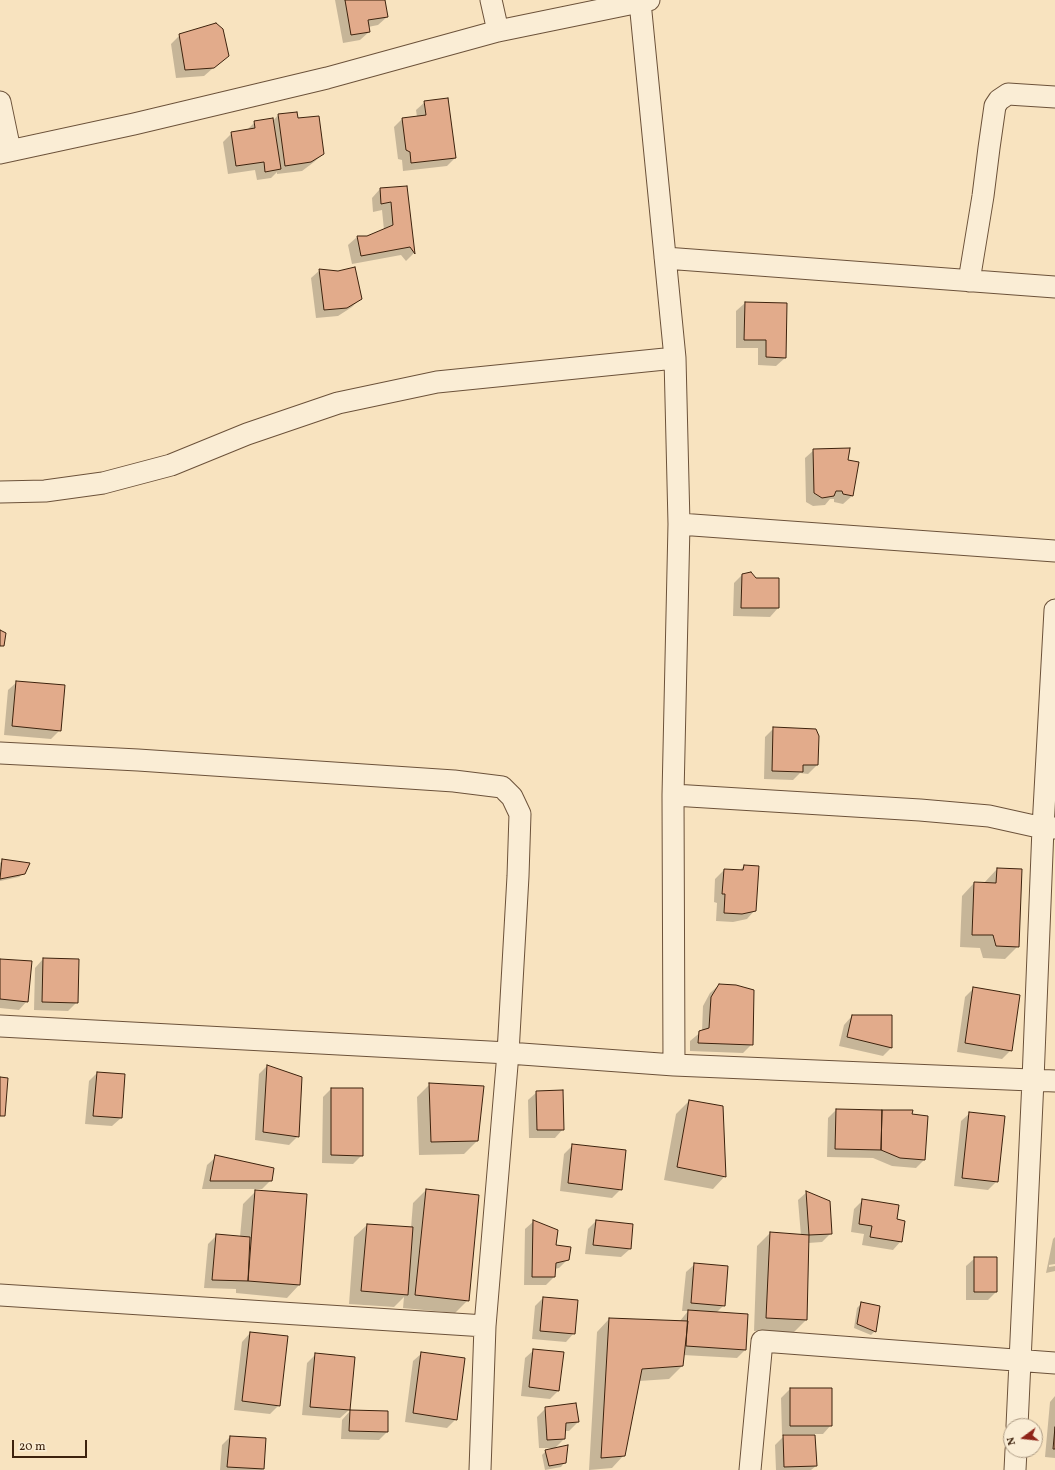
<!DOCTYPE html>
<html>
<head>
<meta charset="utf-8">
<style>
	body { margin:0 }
	#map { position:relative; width:1055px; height:1470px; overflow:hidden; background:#f8e3bf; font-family:Vollkorn,serif }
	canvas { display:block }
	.north { position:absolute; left:1003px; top:1418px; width:40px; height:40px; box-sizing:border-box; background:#faedd5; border:1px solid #ae9c85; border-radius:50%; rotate:255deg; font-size:11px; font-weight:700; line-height:16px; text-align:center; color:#3d220d }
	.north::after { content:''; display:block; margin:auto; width:14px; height:18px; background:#8f2418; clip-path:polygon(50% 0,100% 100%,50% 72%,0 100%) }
	.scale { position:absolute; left:12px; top:1440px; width:75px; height:18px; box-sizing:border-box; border:2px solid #3d220d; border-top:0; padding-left:5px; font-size:12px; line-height:14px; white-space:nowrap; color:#3d220d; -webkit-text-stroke:3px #faedd5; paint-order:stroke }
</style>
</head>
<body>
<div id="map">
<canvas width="1055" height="1470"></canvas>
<div class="north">N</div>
<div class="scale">20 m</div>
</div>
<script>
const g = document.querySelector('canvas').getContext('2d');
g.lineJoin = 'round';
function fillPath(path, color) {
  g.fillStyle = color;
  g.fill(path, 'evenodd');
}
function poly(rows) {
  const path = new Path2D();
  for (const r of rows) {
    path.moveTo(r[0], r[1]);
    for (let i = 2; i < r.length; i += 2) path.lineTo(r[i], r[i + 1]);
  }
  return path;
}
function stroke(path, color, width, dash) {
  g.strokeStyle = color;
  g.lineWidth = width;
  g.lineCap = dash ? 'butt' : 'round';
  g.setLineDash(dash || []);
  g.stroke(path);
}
fillPath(poly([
	[335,0,384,0,387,17,378,25,368,27,369,32,360,40,343,43],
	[180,35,228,55,204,76,176,78,171,44],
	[425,102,455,158,447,166,403,171,402,160,398,159,394,127,402,119,417,117,416,110],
	[278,115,297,120,323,154,314,162,302,171,277,174,277,172,271,178,257,180,255,170,228,174,223,142,232,133,246,131,255,122,273,121],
	[406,187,414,253,406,261,401,255,352,264,348,245,357,237,367,237,384,230,382,210,373,212,372,198,380,189],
	[320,270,361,298,352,307,338,316,316,318,311,278],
	[745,303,786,304,785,358,776,366,758,365,758,348,736,348,736,311],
	[814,450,846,461,852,496,843,504,834,502,834,499,830,499,825,505,813,506,806,502,805,458],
	[742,575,756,579,778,579,778,608,770,617,733,616,734,583],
	[17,682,60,730,51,739,4,735,8,690],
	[774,728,818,736,817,765,808,774,800,773,793,780,764,779,765,737],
	[3,860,24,873,19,877,0,881,0,863],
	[744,866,755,910,747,919,733,922,716,921,717,903,714,902,715,879,724,870,739,871],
	[997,869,1018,946,1005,959,983,958,980,948,960,947,962,896,974,883,984,883],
	[43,959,77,1002,68,1011,34,1010,35,968],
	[0,960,27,1001,19,1010,0,1008],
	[719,985,752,1044,743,1053,690,1051,690,1041,702,1031,703,1006,710,993],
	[973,989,1011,1050,1002,1059,957,1052,965,997],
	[852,1016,891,1016,891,1048,883,1056,839,1046,844,1025],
	[267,1066,298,1136,289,1145,255,1140,259,1074],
	[97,1073,121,1118,112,1126,85,1124,89,1081],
	[430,1084,477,1141,464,1154,419,1155,417,1097],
	[331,1089,362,1155,353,1164,322,1163,323,1097],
	[537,1092,563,1129,555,1138,529,1138,528,1100],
	[689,1101,725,1176,713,1189,664,1180,676,1114],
	[836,1110,911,1115,924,1160,916,1168,892,1166,873,1158,827,1157,828,1118],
	[970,1113,997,1181,988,1190,954,1186,961,1121],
	[573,1145,621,1189,612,1198,560,1191,564,1154],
	[216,1157,271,1180,262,1189,202,1189,207,1165],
	[426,1190,468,1300,455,1313,403,1308,404,1297,394,1307,349,1304,354,1237,367,1225,411,1228,413,1203],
	[256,1191,299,1285,287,1298,236,1293,236,1289,204,1288,208,1244,217,1235,240,1237,243,1204],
	[807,1192,831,1233,822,1242,808,1243,806,1320,793,1333,754,1331,757,1246,770,1233,801,1236,798,1200],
	[863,1200,901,1241,893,1250,862,1245,864,1234,851,1232,854,1209],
	[534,1221,568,1259,559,1268,554,1269,554,1277,546,1285,524,1285,525,1229],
	[596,1221,632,1225,630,1249,621,1257,585,1254,588,1229],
	[1055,1237,1055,1264,1049,1265,1049,1267,1055,1266,1055,1271,1046,1273,1053,1239],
	[975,1258,996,1292,988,1300,966,1300,966,1266],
	[695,1264,724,1305,716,1313,745,1350,737,1358,683,1355,682,1366,669,1379,639,1381,624,1455,612,1468,589,1470,597,1332,609,1319,680,1321,688,1311,682,1311,686,1272],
	[543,1298,574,1333,566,1342,532,1339,535,1306],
	[861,1304,875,1331,871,1335,854,1328,857,1308],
	[250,1333,279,1405,270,1414,234,1410,242,1342],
	[534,1350,558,1391,550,1399,521,1396,525,1358],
	[422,1353,456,1419,447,1428,405,1422,413,1361],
	[316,1354,349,1410,340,1418,302,1415,307,1363],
	[790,1389,831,1425,823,1434,782,1434,781,1398],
	[1055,1396,1055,1458,1045,1457,1050,1402],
	[546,1408,578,1422,569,1431,565,1431,564,1439,555,1448,539,1448,537,1417],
	[350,1411,387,1432,379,1440,341,1439,342,1420],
	[784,1436,816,1466,811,1470,776,1470,775,1445],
	[230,1437,263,1469,262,1470,220,1470,222,1445],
	[546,1451,565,1462,561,1467,545,1470,542,1455]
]), '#0003');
const building = poly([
	[345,0,385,0,388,17,368,20,370,32,351,35,345,0],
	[216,23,223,29,229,56,214,68,185,70,179,34,216,23],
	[448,98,456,158,411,163,410,152,406,150,402,118,426,115,424,101,448,98],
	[297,112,298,118,319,116,324,154,311,162,285,166,278,114,297,112],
	[273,118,281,169,265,172,264,162,236,166,231,132,255,128,254,121,273,118],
	[407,186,415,254,410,247,361,256,357,236,367,236,393,225,391,202,381,204,380,188,407,186],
	[355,267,362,299,347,308,324,310,319,269,338,271,355,267],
	[745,302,787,303,786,358,766,357,766,340,744,340,745,302],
	[850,448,848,460,859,462,853,496,843,494,842,491,836,491,834,496,822,498,814,493,813,449,850,448],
	[751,572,756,578,779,578,779,608,741,608,742,574,751,572],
	[0,630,6,633,4,646,0,646,0,630],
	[16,681,65,685,61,731,12,726,16,681],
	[773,727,816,729,819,736,818,765,803,765,803,772,772,771,773,727],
	[2,859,30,863,25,874,0,879,2,859],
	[744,865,759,866,756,911,742,914,724,913,725,894,722,894,724,869,743,870,744,865],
	[997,868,1022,869,1019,947,996,946,993,935,972,935,974,882,996,883,997,868],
	[43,958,79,959,78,1003,42,1002,43,958],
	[0,959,32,961,28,1002,0,999,0,959],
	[719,984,736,985,754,990,753,1045,698,1043,699,1031,709,1028,711,997,719,984],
	[973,987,1020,995,1012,1051,965,1043,973,987],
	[852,1015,892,1015,892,1048,847,1037,852,1015],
	[267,1065,302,1077,299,1137,263,1132,267,1065],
	[97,1072,125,1074,122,1118,93,1116,97,1072],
	[0,1077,8,1078,5,1116,0,1116,0,1077],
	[429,1083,484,1086,478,1141,431,1142,429,1083],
	[331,1088,363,1088,363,1156,331,1155,331,1088],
	[563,1090,564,1130,537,1130,536,1091,563,1090],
	[689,1100,723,1106,726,1177,677,1167,689,1100],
	[836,1109,882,1110,881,1150,835,1149,836,1109],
	[882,1110,913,1110,912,1114,928,1116,925,1160,900,1158,881,1150,882,1110],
	[969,1112,1005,1116,998,1182,962,1178,969,1112],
	[572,1144,626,1150,622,1190,568,1183,572,1144],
	[215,1155,274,1168,272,1181,210,1181,215,1155],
	[426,1189,479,1195,469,1301,415,1295,426,1189],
	[255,1190,307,1194,300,1285,248,1281,255,1190],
	[806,1191,830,1201,832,1234,809,1235,806,1191],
	[862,1199,899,1205,897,1219,905,1221,902,1242,870,1237,872,1226,859,1224,862,1199],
	[533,1220,558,1230,556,1245,571,1247,569,1260,556,1263,555,1277,532,1277,533,1220],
	[596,1220,633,1224,631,1249,593,1245,596,1220],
	[367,1224,413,1227,408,1295,361,1291,367,1224],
	[770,1232,809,1235,807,1320,766,1318,770,1232],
	[216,1234,250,1237,248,1281,212,1280,216,1234],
	[974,1257,997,1257,997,1292,974,1292,974,1257],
	[694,1263,728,1266,725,1306,691,1303,694,1263],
	[543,1297,578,1300,575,1334,540,1331,543,1297],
	[861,1302,880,1306,876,1332,857,1324,861,1302],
	[688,1310,748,1314,746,1350,686,1346,688,1310],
	[609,1318,688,1321,683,1366,642,1369,625,1456,601,1458,609,1318],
	[250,1332,288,1336,280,1406,242,1401,250,1332],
	[533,1349,564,1352,559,1391,529,1387,533,1349],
	[421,1352,465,1358,457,1420,413,1413,421,1352],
	[315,1353,355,1357,350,1410,310,1407,315,1353],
	[790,1388,832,1388,832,1426,790,1426,790,1388],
	[576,1403,579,1422,566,1423,565,1439,547,1440,545,1407,576,1403],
	[350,1410,388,1411,388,1432,349,1431,350,1410],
	[1055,1427,1055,1449,1053,1449,1055,1427],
	[783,1435,815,1435,817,1466,784,1467,783,1435],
	[230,1436,266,1438,264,1469,227,1467,230,1436],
	[568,1445,566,1463,549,1466,545,1450,568,1445]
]);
fillPath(building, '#e2ab8b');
stroke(building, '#3d220d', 1);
const minor = poly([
	[491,0,498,31],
	[640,2,675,358,679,524,673,795,674,1065],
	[0,102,10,150],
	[0,153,134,124,327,78,498,31,649,0],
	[665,258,1055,287],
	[969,281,983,196,989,148,995,106,999,100,1008,94,1055,97],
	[0,492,45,491,103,483,171,465,247,434,338,403,437,382,675,358],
	[679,524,1055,551],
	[0,753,138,760,454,781,502,787,512,797,520,814,518,876,508,1053,485,1326,480,1470],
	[673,795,920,810,989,816,1043,828,1055,828],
	[0,1026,508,1053,674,1065,1055,1081],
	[0,1295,485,1326],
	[1017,1426,1033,1080,1043,828,1055,610],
	[750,1470,762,1341,1055,1363],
	[1015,1470,1016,1450]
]);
stroke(minor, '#6c523a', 23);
stroke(minor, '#faedd5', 21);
</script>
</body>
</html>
